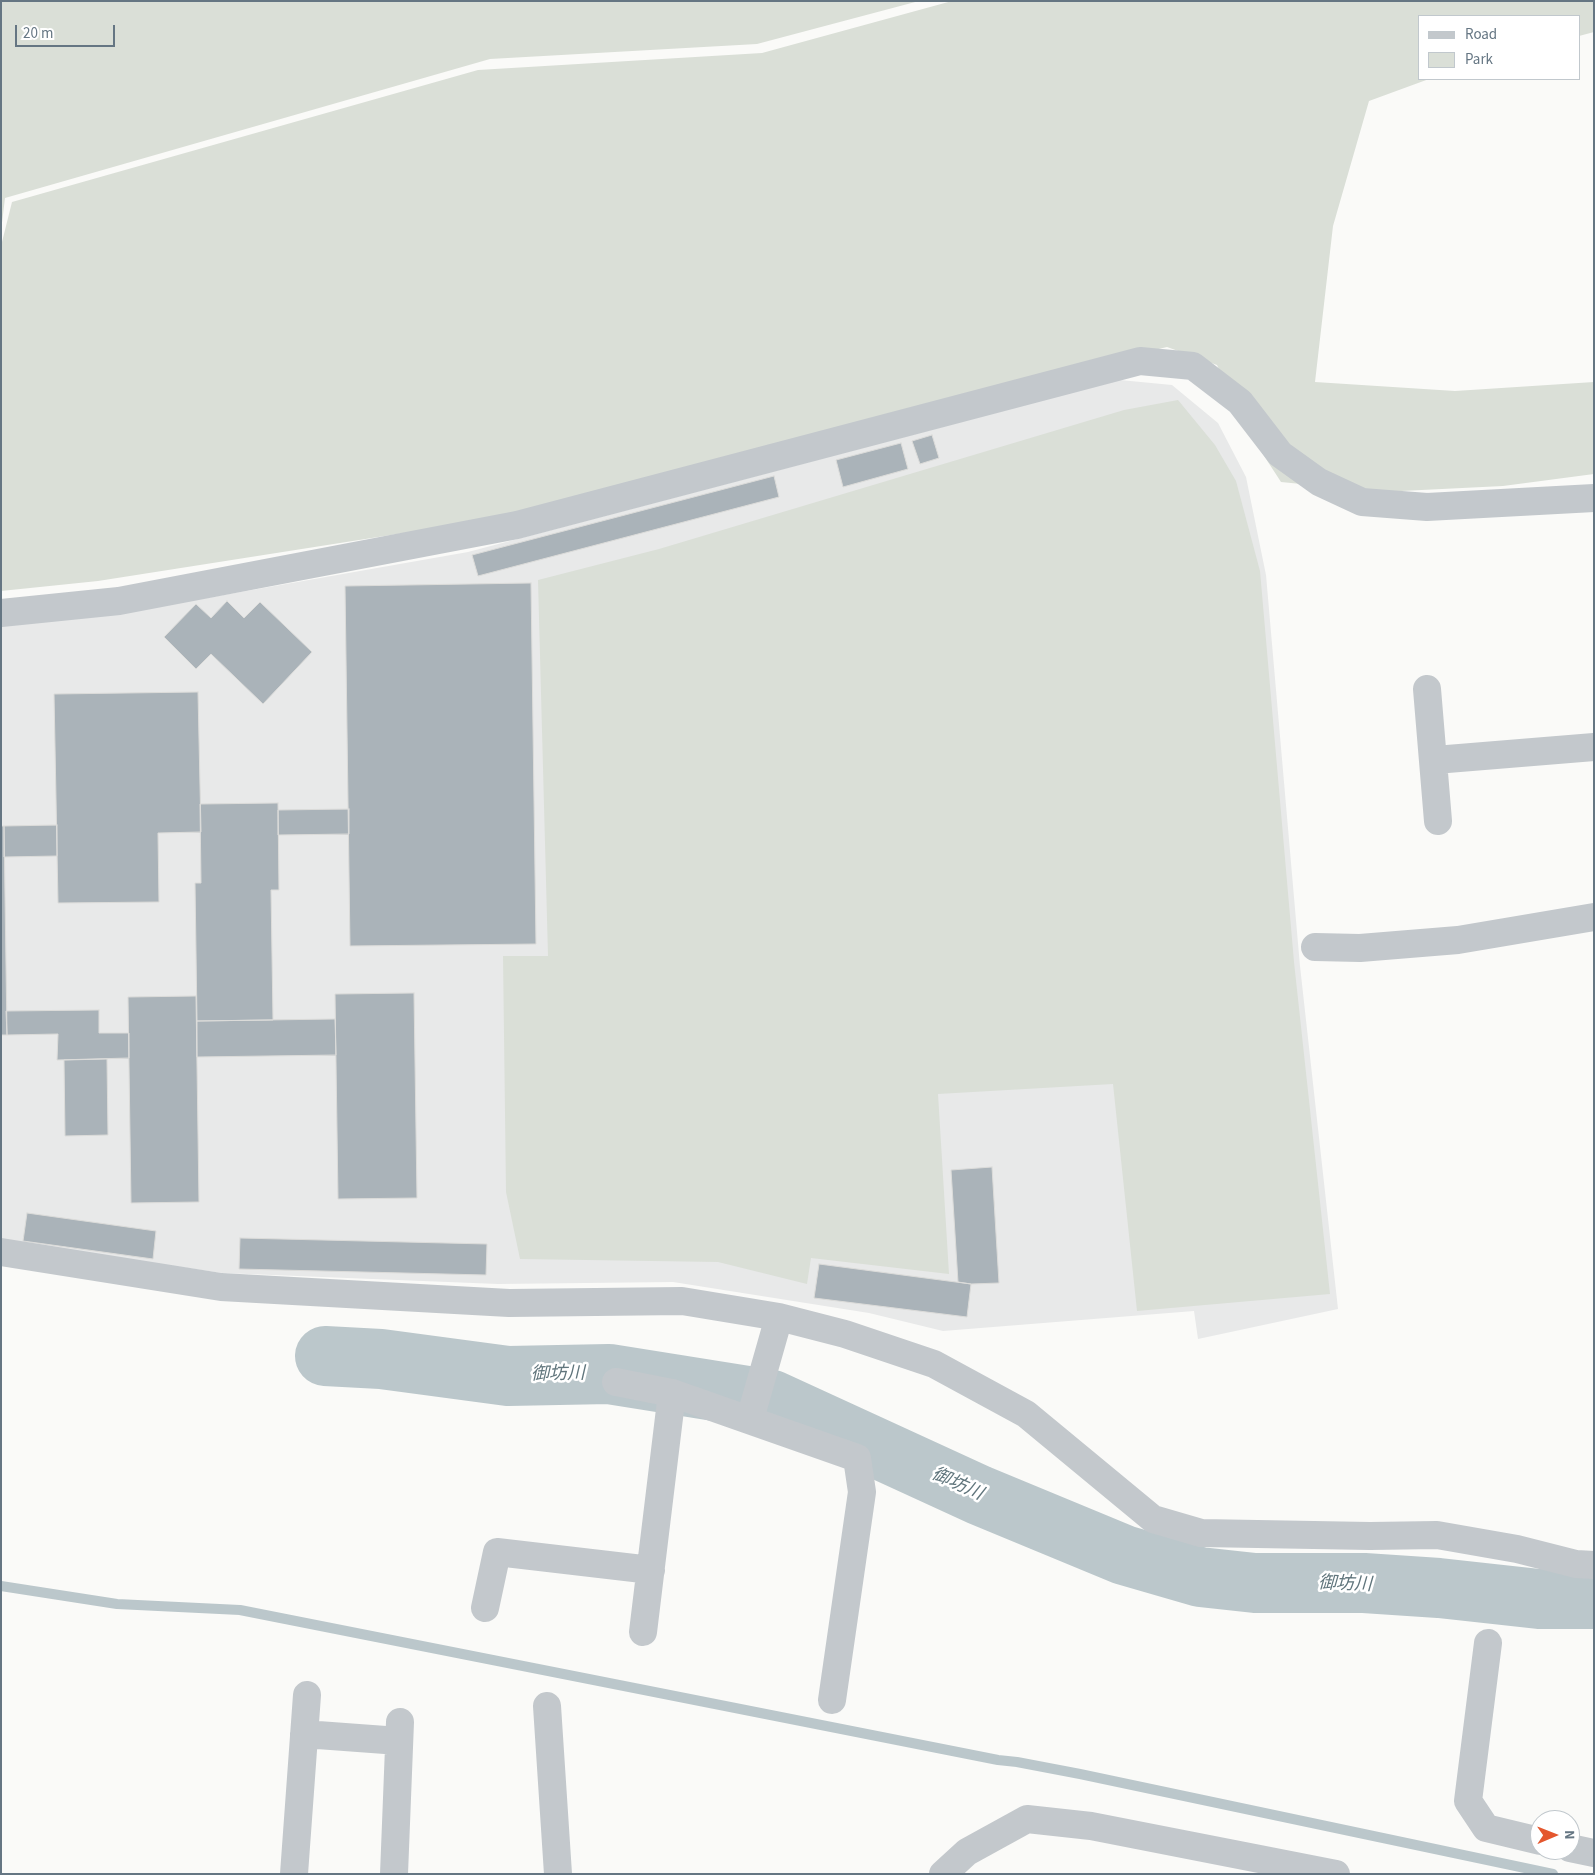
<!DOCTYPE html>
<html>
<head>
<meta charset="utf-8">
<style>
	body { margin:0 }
	#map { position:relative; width:1595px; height:1875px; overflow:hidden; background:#fafaf8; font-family:"Source Sans 3",sans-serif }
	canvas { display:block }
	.frame { position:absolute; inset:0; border:2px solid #657683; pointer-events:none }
	.legend { position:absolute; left:1418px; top:15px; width:162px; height:65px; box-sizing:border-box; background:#fff; border:1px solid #c1c8cd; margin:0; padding:6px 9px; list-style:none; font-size:15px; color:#657683 }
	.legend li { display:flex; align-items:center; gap:10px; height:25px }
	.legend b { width:25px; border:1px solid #c1c8cd }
	.north { position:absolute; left:1530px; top:1810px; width:50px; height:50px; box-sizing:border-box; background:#fff; border:1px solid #c1c8cd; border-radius:50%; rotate:89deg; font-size:14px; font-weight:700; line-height:20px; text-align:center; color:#657683 }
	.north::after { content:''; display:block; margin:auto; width:18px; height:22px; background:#e4572e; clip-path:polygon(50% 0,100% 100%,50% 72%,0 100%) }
	.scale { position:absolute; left:15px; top:25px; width:100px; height:22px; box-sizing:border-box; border:2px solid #657683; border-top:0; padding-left:6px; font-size:15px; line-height:18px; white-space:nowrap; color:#657683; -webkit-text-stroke:4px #fff; paint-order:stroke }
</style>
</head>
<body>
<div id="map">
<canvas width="1595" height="1875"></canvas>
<div class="frame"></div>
<ul class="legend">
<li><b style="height:6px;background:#c3c8cc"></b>Road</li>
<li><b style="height:14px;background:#dadfd7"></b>Park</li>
</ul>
<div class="north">N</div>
<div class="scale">20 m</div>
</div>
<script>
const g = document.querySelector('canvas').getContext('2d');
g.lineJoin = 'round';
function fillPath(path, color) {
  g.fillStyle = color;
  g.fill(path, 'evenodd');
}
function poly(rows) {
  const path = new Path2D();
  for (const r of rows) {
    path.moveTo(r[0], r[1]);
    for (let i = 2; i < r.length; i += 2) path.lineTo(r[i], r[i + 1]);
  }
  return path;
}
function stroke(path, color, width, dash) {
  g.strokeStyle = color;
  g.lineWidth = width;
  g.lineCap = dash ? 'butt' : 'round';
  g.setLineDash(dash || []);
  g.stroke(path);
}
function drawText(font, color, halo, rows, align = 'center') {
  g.font = font + ' "Source Sans 3","Noto Sans JP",sans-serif';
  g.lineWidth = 5;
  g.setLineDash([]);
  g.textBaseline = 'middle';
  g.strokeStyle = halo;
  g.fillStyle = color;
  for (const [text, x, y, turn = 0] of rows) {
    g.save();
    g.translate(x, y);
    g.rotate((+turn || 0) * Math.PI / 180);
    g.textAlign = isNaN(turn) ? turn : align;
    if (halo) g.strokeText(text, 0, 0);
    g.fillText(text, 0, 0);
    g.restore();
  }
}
fillPath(poly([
	[1120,380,1172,385,1218,423,1246,477,1266,575,1300,966,1338,1309,1198,1339,1194,1311,943,1331,869,1313,673,1282,498,1284,222,1273,1,1241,1,622,121,613,468,552]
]), '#e8e9e9');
fillPath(poly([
	[1,1,919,1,757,44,490,59,5,198,1,231],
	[952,1,1594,1,1594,32,1579,36,1579,16,1419,16,1419,79,1429,79,1369,101,1333,226,1315,382,1455,391,1594,382,1594,474,1503,486,1381,492,1281,482,1244,425,1217,365,1167,347,1065,371,512,516,98,581,1,591,1,246,12,202,478,70,762,53],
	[1178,400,1215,445,1236,481,1260,571,1294,962,1330,1294,1137,1311,1113,1084,938,1094,949,1274,811,1258,807,1284,718,1262,520,1259,506,1192,503,956,548,956,538,580,659,549,1124,410]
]), '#dadfd7');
stroke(poly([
	[1,1586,117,1604,240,1610,998,1760,1017,1762,1080,1774,1553,1874]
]), '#bbc7cb', 10);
stroke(poly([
	[325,1356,381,1359,508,1376,609,1374,772,1400,979,1495,1124,1555,1200,1577,1255,1583,1364,1583,1439,1588,1539,1599,1594,1599]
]), '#bbc7cb', 60);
const building = poly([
	[932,435,939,458,920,464,912,441,932,435],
	[901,443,908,469,843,487,836,460,901,443],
	[774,476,779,497,478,576,472,555,774,476],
	[531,583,536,944,350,946,345,586,531,583],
	[227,601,244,618,260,602,312,652,263,704,211,654,196,669,164,637,196,604,211,618,227,601],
	[198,692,201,832,158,833,159,902,58,903,54,694,198,692],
	[278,803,279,890,271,890,273,1020,197,1021,195,883,201,883,200,804,278,803],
	[349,809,349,834,278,835,278,810,349,809],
	[57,825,57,856,4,857,4,826,57,825],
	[1,826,4,826,7,1035,1,1035,1,826],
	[414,993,417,1198,338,1199,335,994,414,993],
	[196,996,199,1202,131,1203,128,997,196,996],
	[99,1010,99,1033,129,1033,129,1058,57,1060,58,1034,7,1035,6,1011,99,1010],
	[335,1019,336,1055,197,1057,197,1021,335,1019],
	[107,1059,108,1135,65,1136,64,1060,107,1059],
	[992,1167,999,1283,971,1284,958,1282,951,1170,992,1167],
	[27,1213,156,1231,153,1259,23,1241,27,1213],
	[240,1238,487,1244,486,1275,239,1269,240,1238],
	[819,1264,971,1284,967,1317,814,1298,819,1264]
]);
fillPath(building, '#aab3b9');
stroke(building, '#dcdcda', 1);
stroke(poly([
	[1,613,119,601,517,525,1140,361,1193,366,1240,402,1280,454,1319,482,1362,502,1427,507,1594,498],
	[1427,689,1438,821],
	[1435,760,1594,747],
	[1315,947,1360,948,1458,940,1594,917],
	[1,1252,221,1287,509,1303,682,1301,779,1317,845,1334,934,1364,1026,1414,1153,1519,1201,1533,1370,1536,1437,1535,1517,1549,1576,1564,1594,1565],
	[616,1382,672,1393,857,1458,862,1492,832,1700],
	[750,1419,779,1317],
	[485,1608,497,1552,651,1570],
	[643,1632,672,1393],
	[1488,1643,1468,1801,1486,1828,1540,1841],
	[547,1706,558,1874],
	[304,1734,399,1741],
	[1570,1848,1594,1853],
	[294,1874,307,1695],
	[394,1874,400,1722],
	[943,1874,967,1852,1027,1819,1091,1826,1336,1874]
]), '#c3c8cc', 28);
drawText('italic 18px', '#60757c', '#fff', [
	["御坊川",558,1375,-1],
	["御坊川",957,1485,24],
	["御坊川",1345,1585,2]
]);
</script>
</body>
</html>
